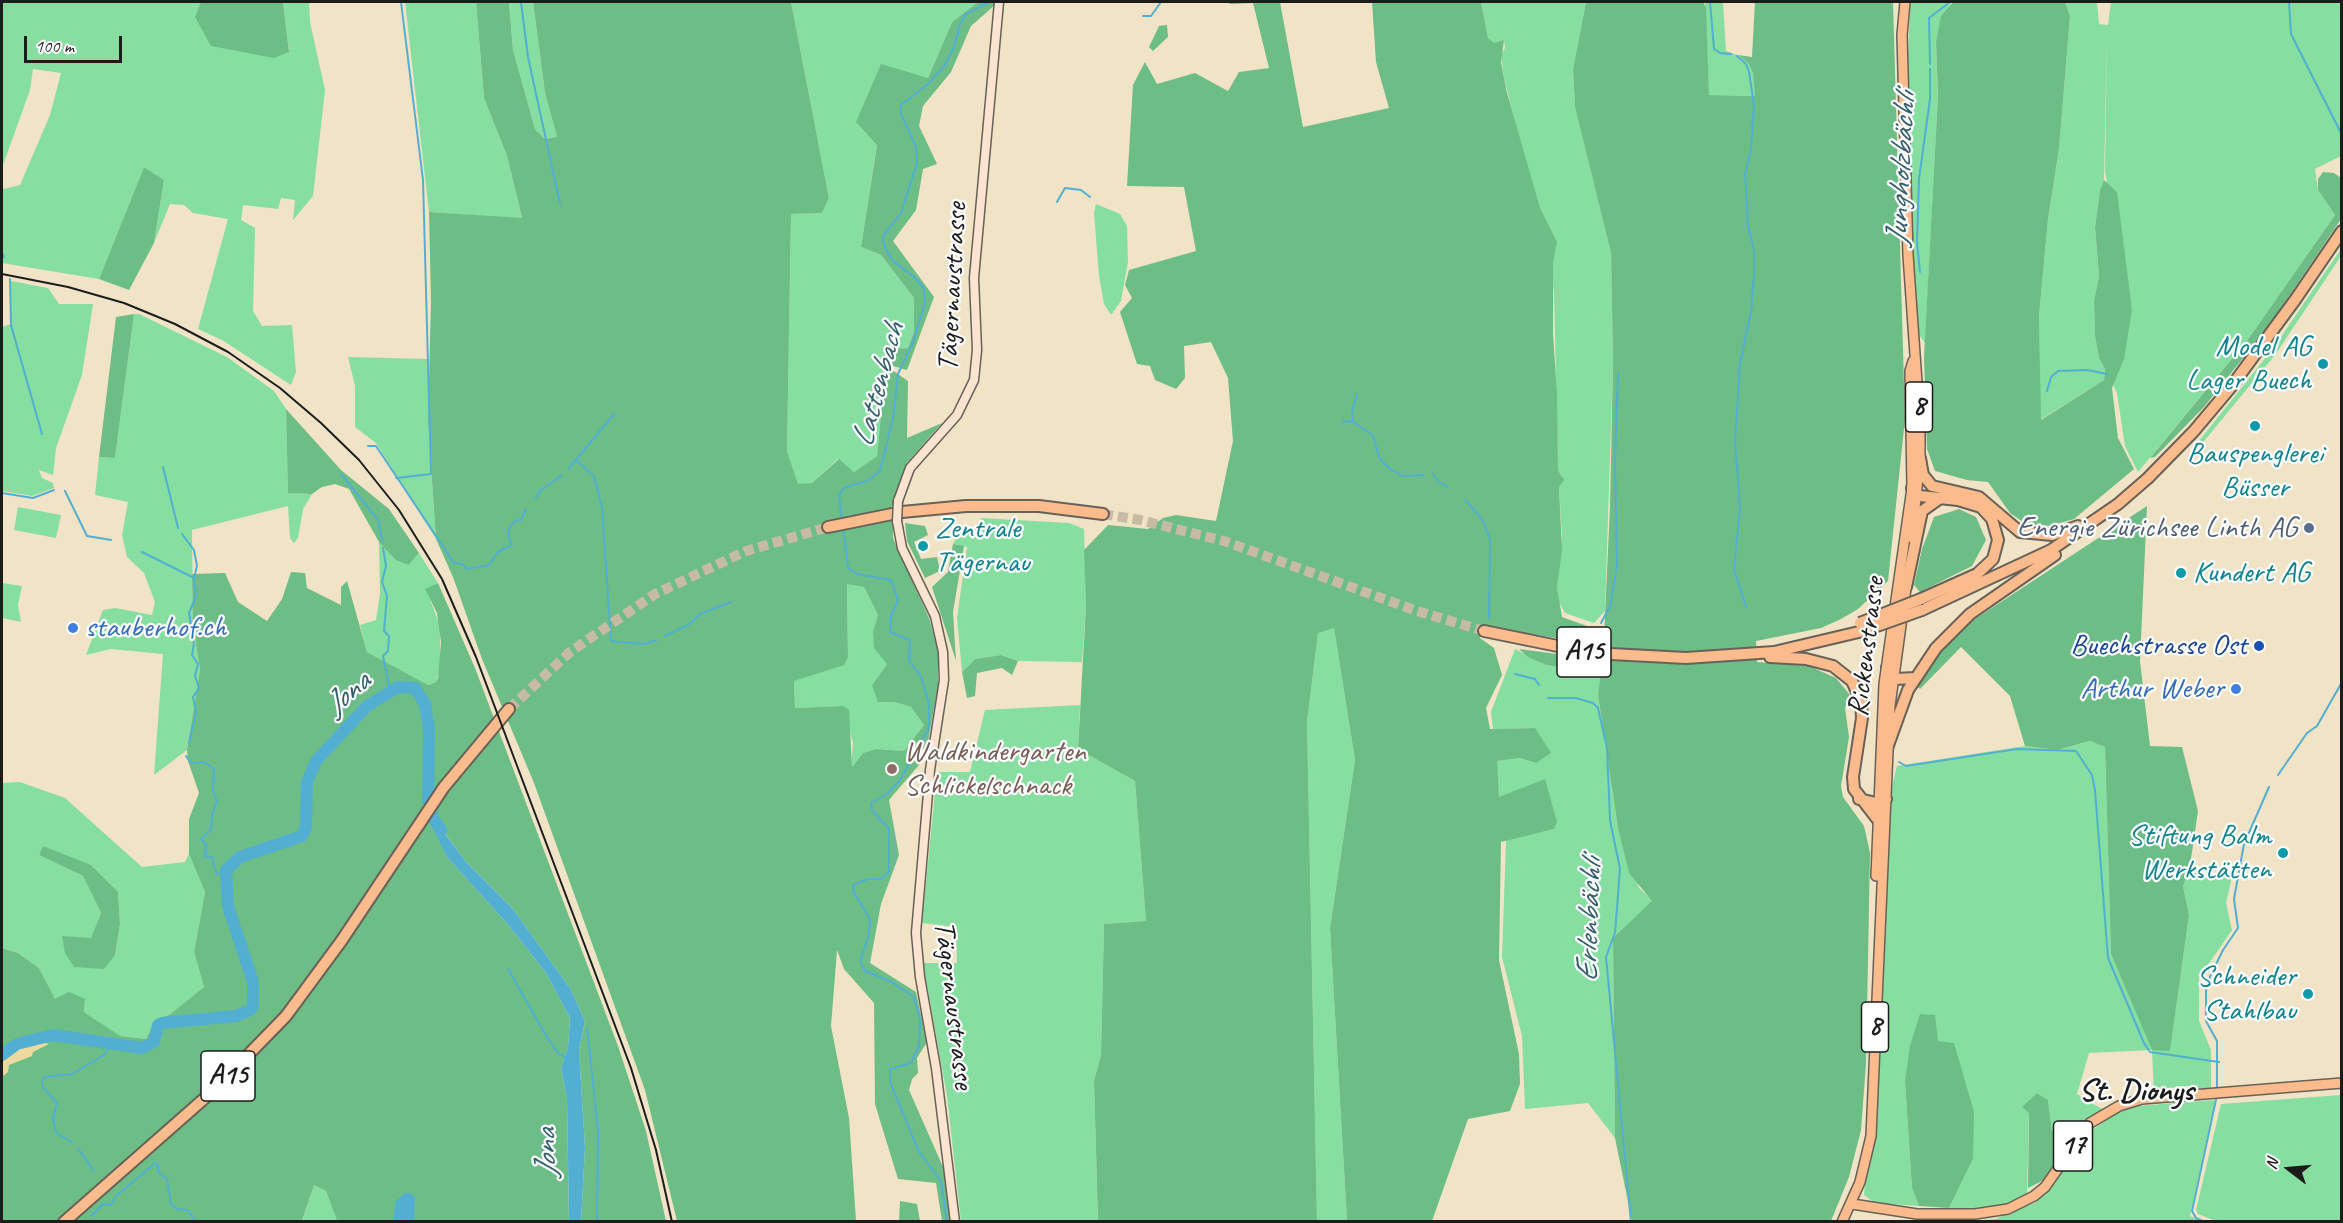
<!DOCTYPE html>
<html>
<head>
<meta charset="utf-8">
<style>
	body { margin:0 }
	#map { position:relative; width:2343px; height:1223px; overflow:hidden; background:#f1e3c6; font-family:Caveat,sans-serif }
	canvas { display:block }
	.frame { position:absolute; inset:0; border:3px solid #1c1c1c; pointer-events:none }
	.north { position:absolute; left:2259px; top:1139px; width:60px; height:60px; -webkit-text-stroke:4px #fff; paint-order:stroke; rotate:286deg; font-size:16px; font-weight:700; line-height:24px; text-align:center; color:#1c1c1c }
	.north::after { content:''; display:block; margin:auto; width:21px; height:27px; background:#1c1c1c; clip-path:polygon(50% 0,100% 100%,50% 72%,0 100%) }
	.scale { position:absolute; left:24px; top:36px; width:98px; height:27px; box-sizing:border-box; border:3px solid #1c1c1c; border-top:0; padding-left:8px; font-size:18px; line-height:21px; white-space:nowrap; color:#1c1c1c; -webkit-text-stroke:4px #fff; paint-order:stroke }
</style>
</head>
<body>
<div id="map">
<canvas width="2343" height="1223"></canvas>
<div class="frame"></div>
<div class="north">N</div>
<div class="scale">100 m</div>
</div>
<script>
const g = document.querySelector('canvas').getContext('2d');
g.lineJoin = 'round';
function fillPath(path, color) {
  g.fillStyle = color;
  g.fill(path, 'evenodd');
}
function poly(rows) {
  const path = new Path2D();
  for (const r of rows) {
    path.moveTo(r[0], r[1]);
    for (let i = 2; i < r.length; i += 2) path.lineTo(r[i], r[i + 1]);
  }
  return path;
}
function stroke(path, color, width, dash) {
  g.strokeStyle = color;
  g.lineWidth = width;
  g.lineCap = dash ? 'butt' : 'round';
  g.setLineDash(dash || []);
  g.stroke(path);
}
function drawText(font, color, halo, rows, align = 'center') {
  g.font = font + ' Caveat,sans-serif';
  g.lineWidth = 4.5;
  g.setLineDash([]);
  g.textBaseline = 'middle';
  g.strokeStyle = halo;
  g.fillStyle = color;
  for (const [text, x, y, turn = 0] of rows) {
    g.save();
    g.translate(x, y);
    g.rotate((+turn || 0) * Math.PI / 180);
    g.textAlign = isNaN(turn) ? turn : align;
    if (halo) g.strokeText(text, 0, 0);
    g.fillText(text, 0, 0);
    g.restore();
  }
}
fillPath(poly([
	[2,2,201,2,196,18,289,51,283,2,309,2,310,22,325,90,313,196,293,220,295,200,281,198,278,209,243,205,241,220,255,228,253,311,262,326,292,325,296,372,291,385,222,340,198,329,228,219,193,213,184,205,170,204,154,243,164,180,144,167,99,279,2,263,2,186,4,189,20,185,50,115,61,73,33,69,30,90,2,168],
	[405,2,476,2,484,98,507,156,522,219,429,212],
	[509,2,533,2,545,93,557,137,545,139,535,129,513,50],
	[791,2,978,2,952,22,928,78,877,144,861,247,881,255,914,298,914,332,908,348,888,351,877,456,854,472,838,459,812,483,798,485,787,451,791,214,822,213,829,198],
	[1481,2,1586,2,1573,69,1575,106,1611,253,1613,362,1605,611,1594,623,1565,613,1559,602,1557,587,1562,536,1559,487,1562,476,1558,470,1554,290,1504,77,1501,55,1505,48,1504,40,1494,44,1488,38],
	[1705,2,1723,2,1726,51,1738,55,1748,63,1753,73,1756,96,1709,95],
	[1910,2,1953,2,1950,4,1936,42,1938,95,1925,343,1919,335,1916,323,1907,85],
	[2065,2,2097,2,2099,24,2108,25,2111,2,2341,2,2341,156,2315,169,2318,190,2335,215,2249,338,2138,472,2125,446,2117,393,2112,383,2132,310,2105,172,2107,30,2104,180,2100,190,2095,227,2099,276,2094,301,2095,336,2099,358,2105,369,2104,380,2040,420,2039,316,2048,219,2059,149,2070,16],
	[1096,204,1120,214,1127,226,1128,262,1121,301,1111,315,1104,304,1099,276,1094,213],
	[2341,249,2341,256,2275,355,2195,452,2191,451,2274,347],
	[11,281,48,288,59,304,93,304,82,375,56,448,53,475,39,470,42,478,53,483,54,488,32,496,2,491,2,327,11,324],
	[134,314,139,314,227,357,274,391,286,409,288,493,312,494,303,509,298,538,294,543,290,538,288,506,192,530,193,625,200,670,187,750,154,775,163,654,111,649,86,655,103,610,115,608,152,615,155,602,144,573,127,557,122,535,128,502,95,495,99,457,115,458],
	[348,357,429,359,428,422,436,539,376,443,355,427,355,386],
	[18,507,61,515,56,538,14,530],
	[981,518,1069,523,1084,529,1086,605,1082,662,1018,661,1001,655,975,659,962,672,957,618,967,547,953,544,956,538,968,528,979,528],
	[379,542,407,565,419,553,438,583,426,589,440,626,440,668,436,682,427,685,367,652,360,625,376,620,380,594],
	[2,583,22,586,18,605,21,622,2,618],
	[847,583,864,587,878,615,873,631,887,664,872,685,894,702,911,707,924,725,905,751,876,749,863,753,851,768,853,743,843,706,795,708,794,680,848,657],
	[1334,628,1355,760,1330,928,1347,1221,1317,1222,1307,722,1318,632],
	[1515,649,1546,665,1602,673,1598,695,1618,828,1639,888,1653,901,1613,938,1615,1138,1588,1103,1525,1109,1522,1036,1502,957,1506,840,1554,829,1499,797,1496,761,1520,758,1536,763,1534,728,1493,729,1491,712],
	[1080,705,1078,749,1135,781,1146,921,1104,924,1101,1055,1094,1081,1098,1221,961,1221,947,1096,923,963,957,963,956,927,922,923,937,772,970,772,985,710],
	[2090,741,2105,747,2111,954,2153,1050,2170,1050,2189,915,2183,886,2189,872,2232,877,2226,903,2232,930,2199,978,2199,1021,2211,1050,2211,1090,2204,1092,2188,1086,2169,1088,2154,1095,2152,1050,2089,1053,2077,1094,2102,1109,2070,1139,2064,1130,2052,1131,2048,1100,2037,1093,2023,1108,2029,1112,2027,1195,1993,1209,1949,1208,1973,1159,1905,1081,1912,1188,1919,1206,1875,1203,1864,1195,1865,1180,1874,1146,1890,794,1897,766,2025,746,2057,750],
	[20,782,65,798,142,867,185,862,189,854,205,892,194,952,204,987,169,1015,156,1019,146,1039,119,1036,84,1012,85,999,55,1000,39,968,18,953,2,948,2,783],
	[43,847,118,892,120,924,115,955,91,939,101,913,83,876,39,855],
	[2341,1095,2341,1221,2216,1221,2198,1214,2196,1210,2221,1104],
	[2215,1100,2190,1216,2201,1221,1951,1222,1995,1219,2034,1203,2055,1183,2088,1133,2118,1112,2137,1106],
	[314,1185,326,1191,337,1221,302,1222]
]), '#87dea1');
fillPath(poly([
	[201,2,283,2,289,52,274,58,211,46,195,17],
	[476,2,509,2,513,50,535,129,545,139,557,137,545,93,533,2,791,2,829,198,822,213,791,214,787,451,798,484,812,483,839,459,854,472,877,456,886,366,908,381,907,438,942,423,906,464,893,502,893,538,929,618,938,650,938,687,925,758,889,800,899,855,881,904,870,963,916,992,927,1042,917,1058,918,1073,912,1079,909,1090,947,1176,952,1221,942,1221,936,1183,898,1179,875,1104,874,1003,844,969,837,950,831,1026,849,1118,856,1221,677,1221,645,1090,534,783,482,659,453,577,436,539,428,422,431,301,429,212,522,218,507,156,484,98],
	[847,584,864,587,878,615,873,631,874,648,887,664,872,685,878,702,894,702,911,707,924,725,904,751,876,749,863,753,852,767,849,710,843,706,795,708,794,681,844,665,848,657],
	[978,2,995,2,996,4,971,26,951,72,923,106,919,126,937,164,923,169,916,210,893,241,934,297,907,370,893,366,888,350,908,348,914,332,914,298,881,255,861,247,877,145,856,122,881,64,928,78,952,22],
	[1227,2,1280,2,1303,127,1389,108,1376,62,1372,2,1481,2,1488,38,1494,43,1504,40,1501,62,1507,93,1540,208,1557,242,1553,263,1553,334,1557,394,1558,470,1564,480,1559,487,1562,550,1557,587,1562,617,1598,630,1599,645,1481,626,1480,638,1494,648,1502,675,1486,708,1490,729,1535,728,1551,753,1536,763,1520,758,1497,761,1499,797,1545,779,1557,822,1554,829,1501,842,1499,960,1519,1054,1520,1084,1510,1111,1468,1119,1432,1221,1347,1221,1330,928,1355,760,1334,628,1318,633,1307,722,1317,1221,1098,1221,1094,1081,1101,1055,1104,924,1146,921,1135,781,1078,749,1086,605,1084,550,1108,525,1148,529,1163,518,1176,515,1216,521,1233,441,1228,378,1211,342,1184,346,1185,378,1176,389,1155,380,1150,366,1137,364,1120,312,1132,298,1125,285,1129,270,1196,251,1184,187,1127,186,1133,85,1145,62,1157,84,1195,73,1228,91,1239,72,1269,68,1253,3,1230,4],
	[1586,2,1703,2,1706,7,1709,95,1755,96,1753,73,1748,63,1738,55,1752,57,1755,2,1893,2,1905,419,1888,581,1858,609,1841,619,1821,628,1756,641,1757,662,1809,666,1836,678,1850,695,1845,708,1849,737,1841,786,1843,797,1864,826,1870,853,1866,1064,1861,1130,1849,1177,1831,1221,1632,1221,1615,1138,1613,938,1652,901,1629,873,1618,828,1598,695,1601,673,1546,665,1528,657,1519,649,1603,660,1610,506,1613,362,1611,253,1575,107,1573,69],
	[1953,2,2065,2,2070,16,2059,149,2048,219,2039,316,2041,420,2104,380,2105,369,2099,358,2095,336,2094,301,2099,276,2095,227,2100,190,2104,180,2117,192,2132,310,2124,359,2112,388,2118,438,2134,469,2074,519,2050,526,2026,524,2010,513,1988,482,1967,480,1935,471,1927,449,1924,357,1938,95,1936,42,1941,16],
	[1167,25,1168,37,1153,51,1149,47,1159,26],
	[144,167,164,180,154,243,129,290,99,279],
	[2323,172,2334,173,2341,178,2341,219,2271,323,2204,407,2155,457,2150,458,2249,338,2335,215,2318,190,2318,179],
	[134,314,115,458,99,457,116,317],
	[286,409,341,470,389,509,419,553,408,565,396,560,379,542,349,489,335,484,322,487,312,494,288,493],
	[2147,506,2140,661,2150,746,2182,747,2198,811,2189,872,2183,886,2189,915,2170,1051,2152,1050,2111,954,2105,747,2090,741,2057,750,2025,746,2010,696,1961,647,1920,689,1915,685,1952,637,1975,619],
	[1959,509,1976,517,1986,540,1972,566,1920,592,1914,585,1922,549,1934,517],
	[905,523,925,526,928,535,914,542,921,559,937,557,940,571,925,578,907,541],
	[953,544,964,546,953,612,956,661,932,587,948,572],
	[291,572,305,573,307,588,341,605,341,587,347,581,367,652,428,685,436,682,438,678,441,642,437,613,425,589,438,583,475,668,618,1046,646,1131,666,1221,581,1221,585,1147,579,1050,585,1021,570,988,513,909,467,863,434,819,447,857,510,927,546,973,570,1018,568,1047,561,1068,567,1099,569,1221,337,1221,326,1191,314,1185,302,1221,2,1221,2,948,18,953,39,968,55,999,69,992,85,999,84,1012,120,1036,146,1039,156,1019,169,1015,204,987,194,952,205,892,189,854,189,819,199,793,188,761,187,750,200,670,193,625,192,574,225,573,238,602,267,621,282,599],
	[1001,655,1018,661,1012,675,1002,668,977,673,975,696,967,698,962,672,975,659],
	[43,846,91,865,118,892,120,924,115,955,104,969,74,967,65,953,62,936,91,938,101,913,83,876,39,855],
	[1920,1014,1935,1015,1938,1041,1954,1043,1974,1112,1973,1159,1949,1208,1919,1206,1912,1188,1905,1081,1910,1046],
	[2037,1093,2048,1100,2052,1131,2064,1130,2070,1139,2046,1179,2028,1188,2029,1113,2022,1107],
	[900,1201,917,1204,920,1221,899,1221]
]), '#6dbd87');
fillPath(poly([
	[30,1039,49,1044,33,1052,32,1056,9,1065,8,1072,2,1077,2,1060,12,1046]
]), '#eeda9e');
fillPath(poly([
	[433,818,467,863,513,909,570,988,585,1021,579,1050,585,1147,581,1221,569,1221,567,1099,561,1068,568,1047,570,1018,546,973,510,927,447,857,435,832],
	[405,1193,411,1193,415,1198,414,1221,393,1221,396,1201]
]), '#52afd1');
stroke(poly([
	[521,2,528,57,560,204],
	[1710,2,1714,49,1720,53,1731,54],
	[2289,2,2291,34,2342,135],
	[1143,16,1151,16,1161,2],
	[1737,56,1746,64,1749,72,1754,105,1751,149,1745,174,1748,226,1754,251,1754,274,1751,312,1740,363,1735,441,1740,507,1734,569,1746,607],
	[1930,64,1929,18,1950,2],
	[1057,202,1065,188,1081,190,1090,197],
	[2,252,4,257],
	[1920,272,1917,242,1919,179,1930,99,1930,69],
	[10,279,11,325,42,434],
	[2047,391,2051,377,2058,371,2087,370,2107,374],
	[1343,421,1353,422,1373,435,1379,458,1390,469,1402,476,1424,475],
	[1353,422,1352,411,1357,394],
	[368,446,376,446,454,563,463,564,467,569,489,565,498,552,512,545,508,536,509,528,515,521,521,520,526,509],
	[577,461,594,476,602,508,611,641,644,644,657,640],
	[163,467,178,528],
	[569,468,614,414],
	[341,474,378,520,382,540],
	[1433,474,1438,481,1448,487],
	[396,478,431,474,423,180,401,2],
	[65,491,87,536,111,540],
	[2,493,33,498,54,490],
	[535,499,540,491,562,475],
	[1466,501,1482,519,1490,539,1489,618],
	[842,520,839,496,843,488,867,481,880,471,893,418,898,374,913,342,925,303,924,289,914,277,892,260,884,245,883,236,901,213,917,163,916,147,901,114,901,105,929,83,945,65,954,47,960,24,966,14,989,2],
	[843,528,848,568,857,574,891,580,898,600,891,616,890,632,910,640,909,661,921,676,929,704,929,728,900,780,887,794,871,803,872,810,889,829,889,872,881,879,868,879,853,885,854,893,870,919,869,935,860,961,865,971,890,981,914,997,920,1019,919,1046,911,1063,890,1069,890,1082,919,1152,941,1181,947,1222],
	[182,534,194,550,197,566,194,578],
	[383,548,386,566,382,582,387,596,384,631,389,636,388,651,383,656,390,691],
	[142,552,194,578,196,596,189,613,194,644,192,655,198,664,195,676,199,688,193,697,196,713,189,743],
	[1601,623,1610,606,1617,566,1615,461,1618,373],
	[665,636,688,625,700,614,731,602],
	[1515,674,1535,679,1539,685],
	[1548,698,1576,698,1593,703,1598,708,1607,748,1610,820,1620,869,1615,933,1606,957,1631,1222],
	[186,756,191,763,204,762,214,769,213,790,217,801,212,815,211,830,201,839,206,845,205,857,212,857,216,873,225,876],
	[1899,762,1906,766,2017,749,2076,751,2092,775,2095,790,2108,958,2144,1043,2150,1052,2219,1062],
	[2278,775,2307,733,2317,726,2342,682],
	[508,969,548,1039,558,1053,566,1058],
	[587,1028,598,1131,597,1222],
	[2217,1089,2217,1041,2206,1021,2206,985,2223,950,2238,928,2234,899,2244,844,2269,787],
	[72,1142,56,1133,53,1118,57,1103,42,1086,42,1080,45,1077,72,1074,104,1055,112,1044],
	[78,1148,93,1170],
	[115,1197,155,1163,158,1165,158,1172,167,1179,171,1204,177,1209,188,1210,196,1222],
	[91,1216,103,1204,111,1205,115,1198],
	[2205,1222,2196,1218,2192,1211,2217,1095]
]), '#52afd1', 2);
stroke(poly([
	[2,1055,17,1044,53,1035,142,1048,154,1042,158,1025,162,1023,236,1016,250,1010,253,1006,253,982,228,906,226,870,240,857,302,836,306,827,307,782,316,761,367,706,398,687,415,688,425,704,429,729,428,801,433,818,441,830]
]), '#52afd1', 12);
stroke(poly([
	[1103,514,1140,520,1224,541,1417,611,1484,631],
	[509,709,570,652,655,594,746,551,828,527]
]), '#c6bba4', 10, [10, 5]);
const secondary = poly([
	[898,501,910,468,957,415,974,380,977,350,974,278,999,2],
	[897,521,902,548,935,616,943,652,944,680,930,770,916,933,920,977,936,1068,955,1222]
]);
const primary = poly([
	[1905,2,1902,35,1908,255,1920,425,1920,458,1912,538],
	[1876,876,1884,684,1912,488,1910,371,1913,361],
	[1852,1204,1917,1214,1975,1214,2008,1209,2034,1196,2045,1187,2090,1123,2119,1106,2142,1099,2342,1083],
	[1842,1222,1860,1182,1871,1136,1890,706,1907,581]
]);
const highway = poly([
	[1920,458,1923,475,1932,486,1979,497,2020,532,2052,535,2078,526],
	[1912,488,1914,493,1920,496,1958,500,1981,507,1992,519,1998,540,1993,559,1977,574,1921,599],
	[828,527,902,512,966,506,1039,506,1103,514],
	[1906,587,1922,511,1939,499],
	[1922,610,2051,550,2118,504,2148,478,2194,431,2231,387,2295,300,2342,231],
	[1484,631,1592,653,1686,658,1774,652,1863,631],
	[1770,657,1806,659,1833,666,1852,681,1861,701,1862,718,1853,777,1854,789,1878,820],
	[1887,668,1896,679,1914,678],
	[1887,748,1908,690,1936,648,1970,614,2055,555],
	[1859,799,1876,803,1886,799],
	[64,1222,214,1090,286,1016,342,940,444,787,509,709]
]);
stroke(secondary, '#676258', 11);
stroke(primary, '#676258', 12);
stroke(highway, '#676258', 14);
stroke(secondary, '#fde4d1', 8);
stroke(primary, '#fbbb8c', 9);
stroke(highway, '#fbbb8c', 10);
stroke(poly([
	[2,274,68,287,124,303,175,324,228,352,280,388,321,423,359,460,399,510,442,579,476,657,631,1068,656,1150,672,1222]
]), '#1c1c1c', 2);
const secondaryBridge = poly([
	[897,521,898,501]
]);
const highwayBridge = poly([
	[1860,623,1921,599],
	[1863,631,1922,610]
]);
stroke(secondaryBridge, '#676258', 11, []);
stroke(highwayBridge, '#676258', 14, []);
stroke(secondaryBridge, '#fde4d1', 8);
stroke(highwayBridge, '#fbbb8c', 10);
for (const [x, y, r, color] of [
	[2323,364,6,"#0f9aa8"],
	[2255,426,6,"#0f9aa8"],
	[2309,528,6,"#5c6f8a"],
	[923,546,6,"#0f9aa8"],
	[2181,573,6,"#0f9aa8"],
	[73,628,6,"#3f7fe0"],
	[2259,646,6,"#1a4fb4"],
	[2236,689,6,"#3f7fe0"],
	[892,769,6,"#8d6e63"],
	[2283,853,6,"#0f9aa8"],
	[2308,994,6,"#0f9aa8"]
]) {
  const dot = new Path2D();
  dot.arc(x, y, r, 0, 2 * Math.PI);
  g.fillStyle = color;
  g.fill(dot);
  stroke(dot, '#fff', 2);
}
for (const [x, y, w] of [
	[1919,407,27],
	[1584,652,54],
	[1875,1027,27],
	[228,1076,54],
	[2073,1146,39]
]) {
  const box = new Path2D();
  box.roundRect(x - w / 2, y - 25, w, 50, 4.5);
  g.fillStyle = '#fff';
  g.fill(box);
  stroke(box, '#1c1c1c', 1.5);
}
drawText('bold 28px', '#1c1c1c', null, [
	["8",1919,407],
	["A15",1584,652],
	["8",1875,1027],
	["A15",228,1076],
	["17",2073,1146]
]);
drawText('30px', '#1c1c1c', '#fff', [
	["Tägernaustrasse",953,287,-87],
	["Rickenstrasse",1867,647,-83],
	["Tägernaustrasse",953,1005,83]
]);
drawText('30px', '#0d838f', '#fff', [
	["Model AG",2311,347],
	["Lager Buech",2311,381],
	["Bauspenglerei",2255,454,"center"],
	["Büsser",2255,488,"center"],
	["Zentrale",935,529,"left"],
	["Tägernau",935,563,"left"],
	["Kundert AG",2193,573,"left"],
	["Stiftung Balm",2271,836],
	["Werkstätten",2271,870],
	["Schneider",2296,977],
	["Stahlbau",2296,1011]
], 'right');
drawText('30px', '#4e5e75', '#fff', [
	["Energie Zürichsee Linth AG",2297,528]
], 'right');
drawText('30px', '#366cbe', '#fff', [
	["stauberhof.ch",85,628],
	["Arthur Weber",2224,689,"right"]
], 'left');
drawText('30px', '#164399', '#fff', [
	["Buechstrasse Ost",2247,646]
], 'right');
drawText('30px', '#785e54', '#fff', [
	["Waldkindergarten",904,752],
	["Schlickelschnack",904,786]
], 'left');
drawText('italic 32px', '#345e6d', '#fff', [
	["Jungholzbächli",1902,169,-87],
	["Lattenbach",879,385,-75],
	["Jona",348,694,-41],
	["Erlenbächli",1590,920,-88],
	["Jona",547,1153,-91]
]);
drawText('bold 32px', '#1c1c1c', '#fff', [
	["St. Dionys",2136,1092]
]);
</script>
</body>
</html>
